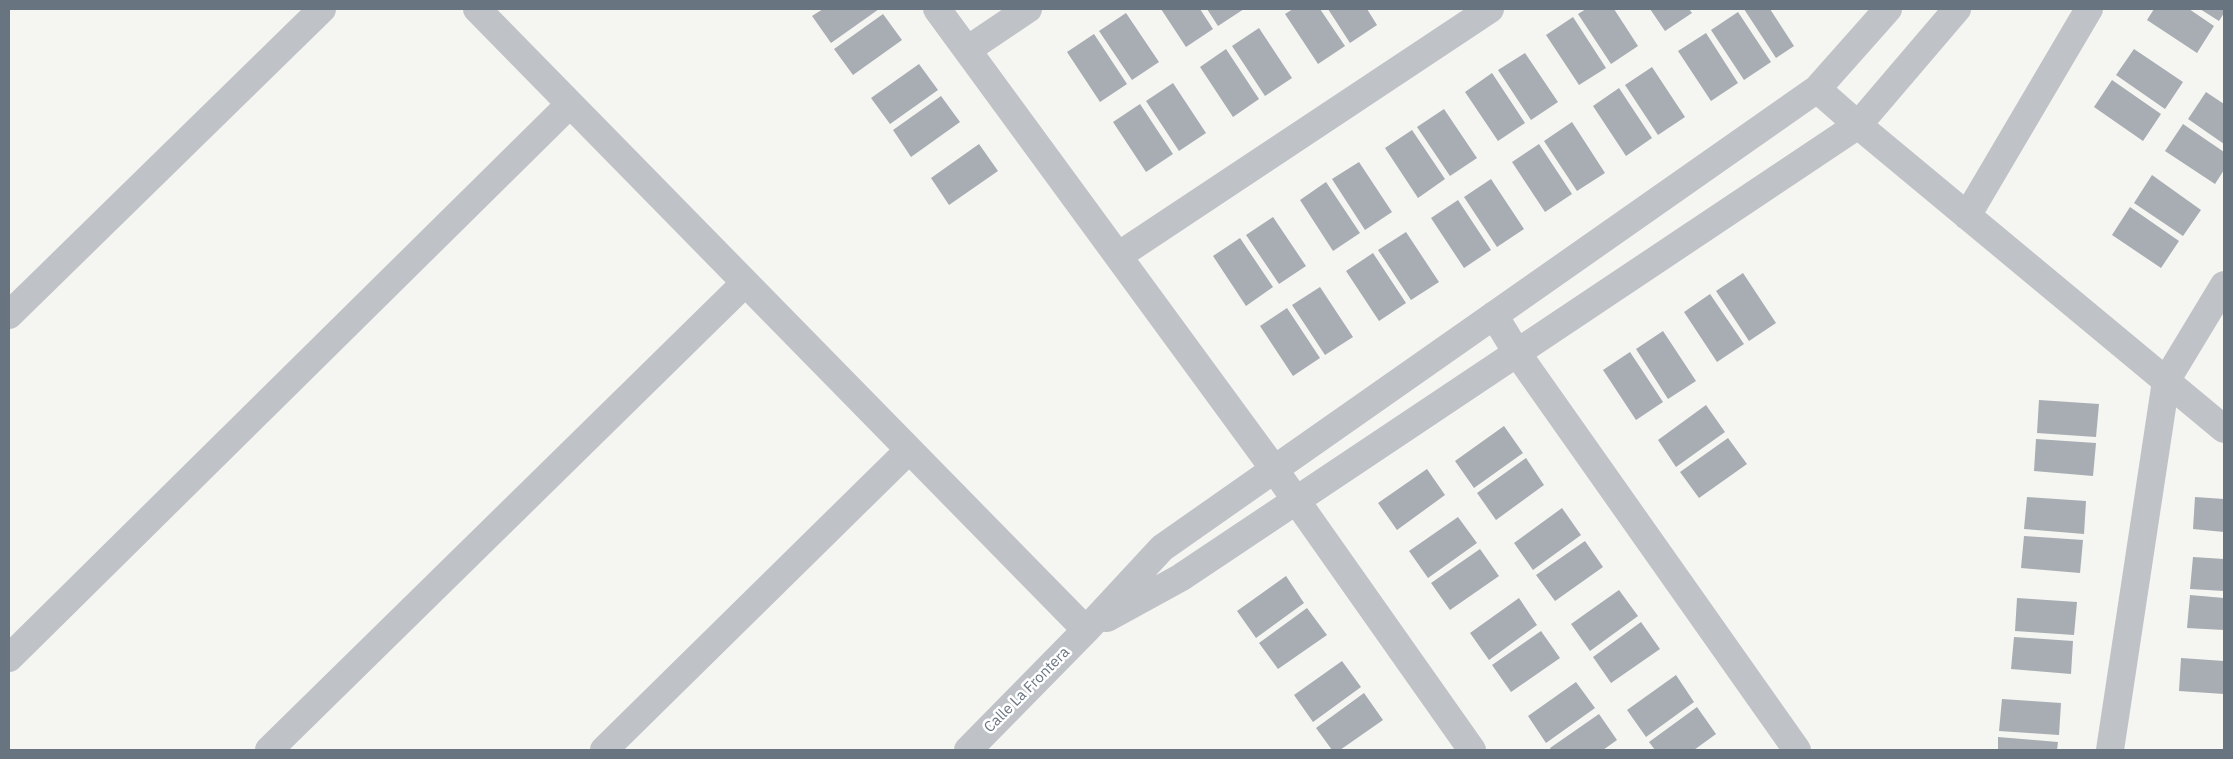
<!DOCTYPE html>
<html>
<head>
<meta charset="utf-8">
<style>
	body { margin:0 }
	#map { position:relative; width:2233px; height:759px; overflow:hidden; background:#f5f5f2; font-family:"IBM Plex Sans",sans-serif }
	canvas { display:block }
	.frame { position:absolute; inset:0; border:10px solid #687480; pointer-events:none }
</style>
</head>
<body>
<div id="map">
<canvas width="2233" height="759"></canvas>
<div class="frame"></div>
</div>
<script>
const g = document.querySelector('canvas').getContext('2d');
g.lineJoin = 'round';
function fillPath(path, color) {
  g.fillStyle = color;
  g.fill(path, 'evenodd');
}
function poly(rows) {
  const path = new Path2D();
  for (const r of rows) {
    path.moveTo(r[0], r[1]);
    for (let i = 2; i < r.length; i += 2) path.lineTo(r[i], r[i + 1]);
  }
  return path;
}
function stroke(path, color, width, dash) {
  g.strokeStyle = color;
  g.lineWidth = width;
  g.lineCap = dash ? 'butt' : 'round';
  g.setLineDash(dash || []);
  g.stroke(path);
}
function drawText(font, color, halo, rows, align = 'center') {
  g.font = font + ' "IBM Plex Sans",sans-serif';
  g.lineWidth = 5;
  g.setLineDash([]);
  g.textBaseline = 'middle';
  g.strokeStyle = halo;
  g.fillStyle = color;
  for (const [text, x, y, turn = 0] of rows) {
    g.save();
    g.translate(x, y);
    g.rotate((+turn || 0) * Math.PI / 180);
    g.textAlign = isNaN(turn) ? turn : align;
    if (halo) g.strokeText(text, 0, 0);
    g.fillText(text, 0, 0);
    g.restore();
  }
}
fillPath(poly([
	[823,9,879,9,831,43,812,16],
	[1161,9,1200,9,1213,29,1186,47],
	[1207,9,1244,9,1218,26],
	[1293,9,1320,9,1345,46,1318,64,1285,14],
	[1328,9,1367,9,1377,25,1350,43],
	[1586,9,1614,9,1638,46,1611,64,1578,14],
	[1650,9,1689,9,1692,13,1665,31],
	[1744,9,1770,9,1794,46,1776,58],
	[2154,9,2189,9,2214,26,2197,53,2147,20],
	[2200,9,2224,9,2224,13,2219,21],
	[1738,12,1771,62,1744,80,1711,30],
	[1126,13,1159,62,1132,80,1099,31],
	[883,14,902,40,853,75,834,49],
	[1573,17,1606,68,1579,85,1546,35],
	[1259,28,1292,78,1265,96,1232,46],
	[1706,33,1738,83,1711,101,1678,51],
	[1094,34,1127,84,1100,102,1067,52],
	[1226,49,1259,99,1233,117,1200,67],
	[2134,49,2183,82,2165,109,2116,75],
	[1525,53,1558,102,1531,120,1498,70],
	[919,64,938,90,890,124,871,98],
	[1652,67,1685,117,1658,135,1625,85],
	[1492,73,1525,123,1498,141,1465,92],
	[2112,80,2161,114,2143,141,2094,107],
	[1173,83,1206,133,1179,151,1146,101],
	[1619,88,1652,138,1626,156,1593,106],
	[2206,92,2224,104,2224,144,2188,119],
	[941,96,960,122,911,157,893,130],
	[1140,104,1173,154,1146,172,1113,122],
	[1444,109,1477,158,1450,176,1417,127],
	[1572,122,1605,173,1577,191,1544,141],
	[2183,124,2224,152,2224,170,2215,184,2165,151],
	[1412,130,1445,179,1418,198,1385,148],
	[979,144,998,171,949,205,931,178],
	[1539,144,1572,194,1545,212,1512,162],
	[1359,162,1392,212,1365,230,1332,179],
	[2152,175,2201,210,2183,236,2134,203],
	[1491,179,1524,229,1497,247,1464,197],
	[1326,182,1360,233,1333,251,1300,200],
	[1458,200,1491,250,1464,268,1431,218],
	[2130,207,2179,241,2161,268,2112,235],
	[1273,217,1306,266,1279,284,1246,235],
	[1406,232,1439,282,1411,300,1378,250],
	[1240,238,1273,287,1246,306,1213,256],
	[1373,253,1406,303,1379,321,1346,271],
	[1743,273,1776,323,1749,341,1716,291],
	[1320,287,1353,337,1325,355,1292,305],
	[1710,294,1744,344,1717,362,1684,312],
	[1287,308,1320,358,1293,376,1260,326],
	[1663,331,1696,381,1668,399,1636,349],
	[1630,352,1663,402,1636,420,1603,370],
	[2039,400,2099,404,2096,437,2037,433],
	[1706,405,1725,432,1676,467,1658,440],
	[1504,426,1523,453,1474,488,1455,461],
	[1728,438,1747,464,1699,498,1680,472],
	[2036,439,2096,443,2093,476,2034,471],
	[1526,458,1544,485,1496,520,1477,493],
	[1427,469,1445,495,1397,530,1378,503],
	[2027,497,2086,501,2084,534,2024,529],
	[2195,497,2224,499,2224,532,2193,529],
	[1562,508,1581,535,1533,570,1514,543],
	[1458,517,1477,543,1428,578,1409,551],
	[2024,536,2083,540,2080,573,2021,568],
	[1585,541,1603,567,1555,601,1536,575],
	[1480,549,1499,576,1450,610,1431,583],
	[2193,557,2224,559,2224,591,2190,589],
	[1286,576,1304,603,1256,638,1237,611],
	[1619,590,1638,616,1590,651,1571,624],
	[2190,595,2224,598,2224,630,2187,628],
	[1519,598,1537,625,1489,660,1470,633],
	[2017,598,2077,602,2074,635,2015,631],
	[1307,608,1327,635,1278,669,1259,643],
	[1641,622,1660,649,1611,683,1593,657],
	[1541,631,1560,658,1511,692,1492,665],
	[2014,637,2073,641,2071,674,2011,669],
	[2181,658,2224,661,2224,694,2179,691],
	[1342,661,1361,687,1313,722,1294,695],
	[1676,675,1694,702,1646,737,1627,710],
	[1576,682,1595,708,1546,743,1528,716],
	[1364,693,1383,720,1340,750,1332,750,1316,728],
	[2002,699,2061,703,2059,735,1999,731],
	[1697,707,1716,734,1694,750,1655,750,1649,742],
	[1599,714,1617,740,1603,750,1551,750,1550,748],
	[1998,737,2058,742,2057,750,1998,750]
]), '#a7adb2');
stroke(poly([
	[477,9,1086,630],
	[937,9,1274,469,1472,750],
	[967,50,1028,9],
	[1817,89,1858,125,2224,429],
	[1967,216,2089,9],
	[1118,256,1490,9],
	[9,315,322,9],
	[1494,315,1517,353,1797,750],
	[1107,618,1180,578,1858,125,1957,9],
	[9,658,570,104],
	[269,750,745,283],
	[604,750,909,450],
	[968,750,1086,630,1162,548,1817,89,1888,9],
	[2110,750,2166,381,2224,285]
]), '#bfc2c6', 28);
drawText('15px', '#687480', '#fff', [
	["Calle La Frontera",1027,690,-45]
]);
</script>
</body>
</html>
